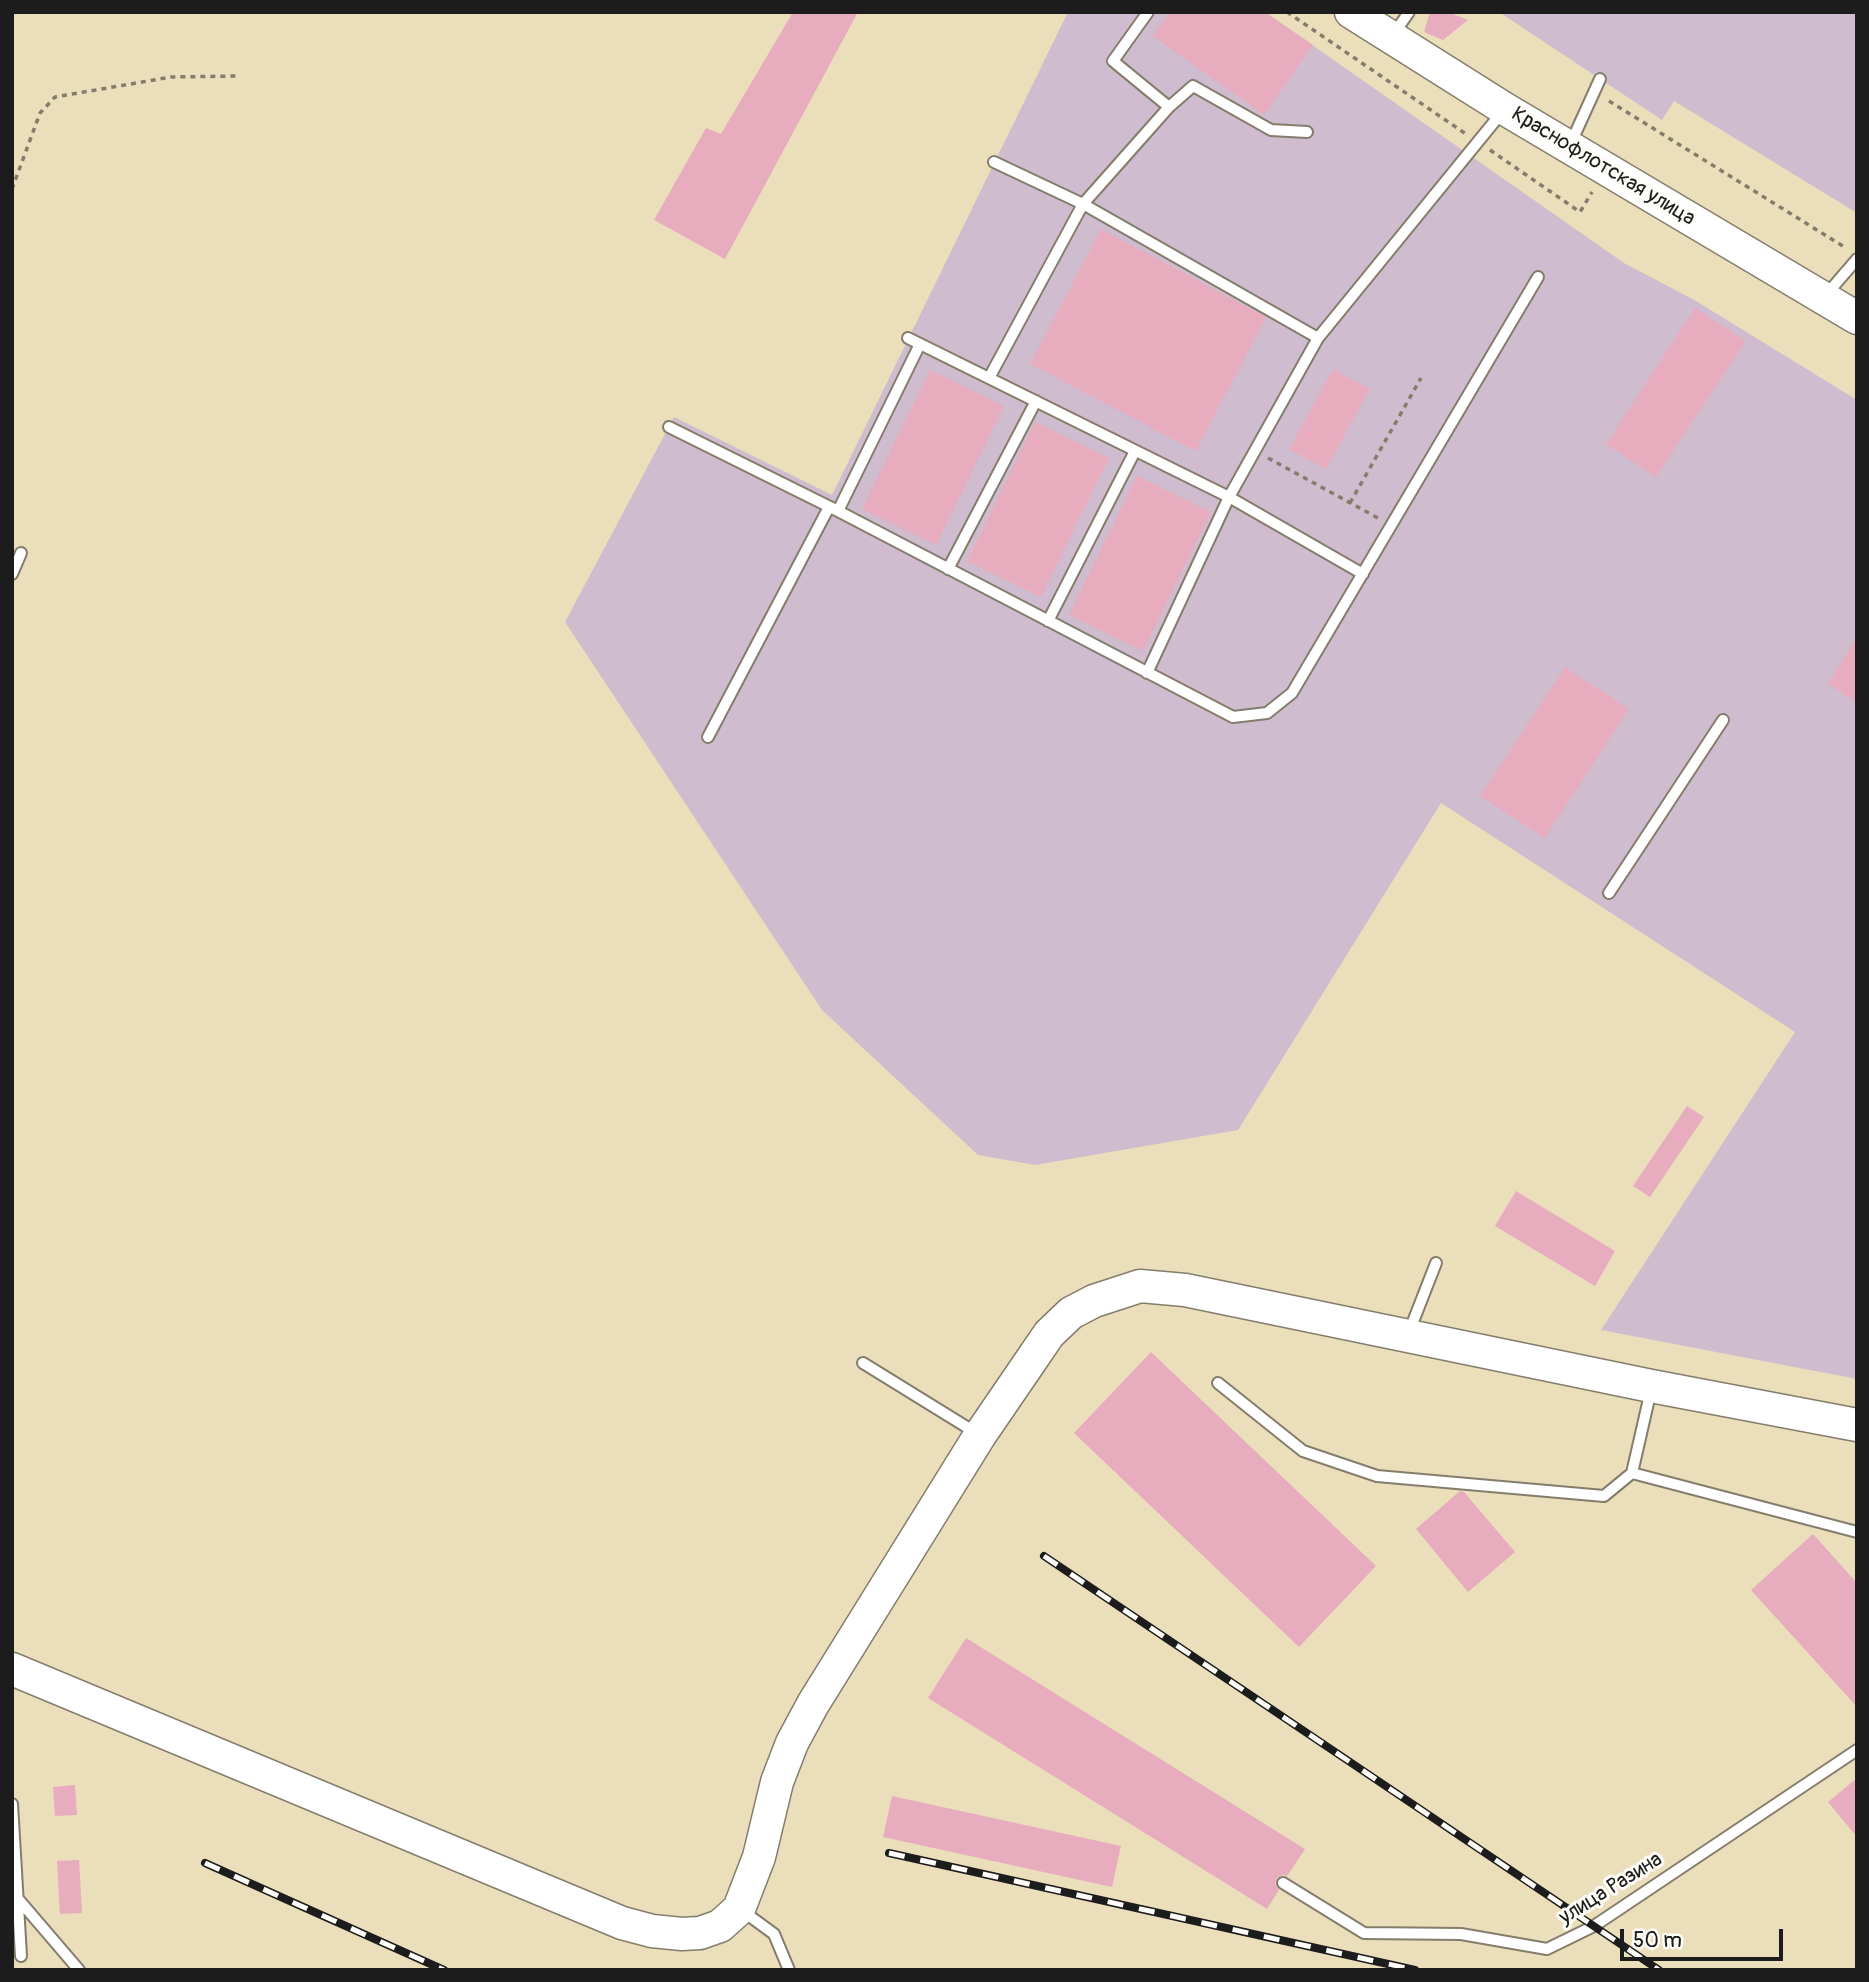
<!DOCTYPE html>
<html>
<head>
<meta charset="utf-8">
<style>
	body { margin:0 }
	#map { position:relative; width:1869px; height:1982px; overflow:hidden; background:#ebdebb; font-family:Pangolin,sans-serif }
	canvas { display:block }
	.frame { position:absolute; inset:0; border:14px solid #1c1c1c; pointer-events:none }
	.scale { position:absolute; left:1620px; top:1929px; width:163px; height:32px; box-sizing:border-box; border:4px solid #1c1c1c; border-top:0; padding-left:9px; font-size:21px; line-height:24px; white-space:nowrap; color:#1c1c1c; -webkit-text-stroke:5px #fdfcf7; paint-order:stroke }
</style>
</head>
<body>
<div id="map">
<canvas width="1869" height="1982"></canvas>
<div class="frame"></div>
<div class="scale">50 m</div>
</div>
<script>
const g = document.querySelector('canvas').getContext('2d');
g.lineJoin = 'round';
function fillPath(path, color) {
  g.fillStyle = color;
  g.fill(path, 'evenodd');
}
function poly(rows) {
  const path = new Path2D();
  for (const r of rows) {
    path.moveTo(r[0], r[1]);
    for (let i = 2; i < r.length; i += 2) path.lineTo(r[i], r[i + 1]);
  }
  return path;
}
function stroke(path, color, width, dash) {
  g.strokeStyle = color;
  g.lineWidth = width;
  g.lineCap = dash ? 'butt' : 'round';
  g.setLineDash(dash || []);
  g.stroke(path);
}
function drawText(font, color, halo, rows, align = 'center') {
  g.font = font + ' Pangolin,sans-serif';
  g.lineWidth = 6;
  g.setLineDash([]);
  g.textBaseline = 'middle';
  g.strokeStyle = halo;
  g.fillStyle = color;
  for (const [text, x, y, turn = 0] of rows) {
    g.save();
    g.translate(x, y);
    g.rotate((+turn || 0) * Math.PI / 180);
    g.textAlign = isNaN(turn) ? turn : align;
    if (halo) g.strokeText(text, 0, 0);
    g.fillText(text, 0, 0);
    g.restore();
  }
}
fillPath(poly([
	[1068,12,1265,12,1624,263,1696,301,1857,400,1857,1379,1601,1330,1795,1032,1441,803,1238,1130,1035,1165,978,1155,822,1010,565,622,674,417,832,495],
	[1499,12,1857,12,1857,213,1674,101,1662,120]
]), '#cfbdcf');
fillPath(poly([
	[793,12,858,12,725,259,654,220,706,128,721,134],
	[1169,12,1265,12,1313,45,1264,115,1153,36],
	[1430,12,1448,12,1468,20,1443,40,1424,32],
	[1101,229,1266,317,1196,451,1030,364],
	[1695,308,1746,341,1656,477,1606,444],
	[1333,369,1370,389,1326,469,1289,449],
	[930,370,1004,406,936,545,862,509],
	[1035,422,1109,458,1041,597,967,561],
	[1137,476,1211,512,1143,651,1069,615],
	[1857,637,1857,702,1828,684],
	[1565,667,1629,709,1545,838,1480,796],
	[1687,1106,1704,1117,1650,1197,1633,1186],
	[1516,1191,1615,1251,1595,1286,1495,1226],
	[1151,1352,1376,1566,1299,1647,1074,1433],
	[1460,1491,1464,1492,1515,1552,1468,1592,1416,1529],
	[1813,1534,1857,1583,1857,1707,1751,1590],
	[966,1638,1305,1849,1287,1876,1283,1875,1277,1878,1275,1883,1279,1890,1267,1909,928,1698],
	[1857,1778,1857,1837,1828,1802],
	[75,1785,77,1815,55,1816,53,1787],
	[892,1796,1121,1846,1112,1887,883,1837],
	[79,1860,82,1913,60,1914,57,1861]
]), '#e7acbe');
const lane = poly([
	[1148,12,1113,61,1169,107,1193,86,1271,130,1307,132],
	[1393,35,1409,12],
	[1169,107,1083,204,1318,338],
	[1570,145,1600,79],
	[1826,295,1857,259],
	[908,338,1229,497,1318,338,1503,111],
	[989,378,1083,204,994,162],
	[669,427,838,511,1233,717,1267,713,1292,693,1538,277],
	[838,511,920,344],
	[948,569,1036,401],
	[12,574,21,553],
	[1048,621,1135,451],
	[1147,673,1229,497,1363,574],
	[708,737,829,507],
	[1609,893,1723,720],
	[1409,1332,1436,1263],
	[863,1363,978,1434],
	[1218,1383,1303,1451,1377,1476,1604,1496,1632,1473,1651,1390],
	[1632,1473,1857,1532],
	[12,1804,21,1956],
	[1283,1883,1364,1933,1461,1934,1547,1949,1594,1926,1857,1750],
	[19,1900,79,1970],
	[740,1909,774,1934,789,1970]
]);
const secondary = poly([
	[1351,12,1505,109,1857,318],
	[12,1669,622,1923,652,1931,682,1934,700,1933,720,1926,739,1909,759,1857,777,1782,792,1743,813,1704,980,1435,1034,1356,1049,1334,1071,1313,1094,1301,1140,1286,1185,1290,1651,1386,1857,1425]
]);
stroke(lane, '#847d6c', 14);
stroke(secondary, '#847d6c', 35);
stroke(poly([
	[1287,12,1466,134],
	[1609,101,1846,248],
	[1490,150,1580,212,1592,192],
	[12,189,40,113,55,97,171,77,237,76],
	[1268,458,1378,518],
	[1350,503,1421,378]
]), '#847d6c', 3.5, [5, 5]);
stroke(lane, '#fff', 10);
stroke(secondary, '#fff', 32);
const rail = poly([
	[1044,1556,1659,1970],
	[889,1853,1415,1970],
	[205,1863,444,1970]
]);
stroke(rail, '#1c1c1c', 8);
stroke(rail, '#fdfcf7', 5, [16]);
drawText('21px', '#1c1c1c', '#fdfcf7', [
	["Краснофлотская улица",1603,167,31],
	["улица Разина",1611,1889,-32]
]);
</script>
</body>
</html>
